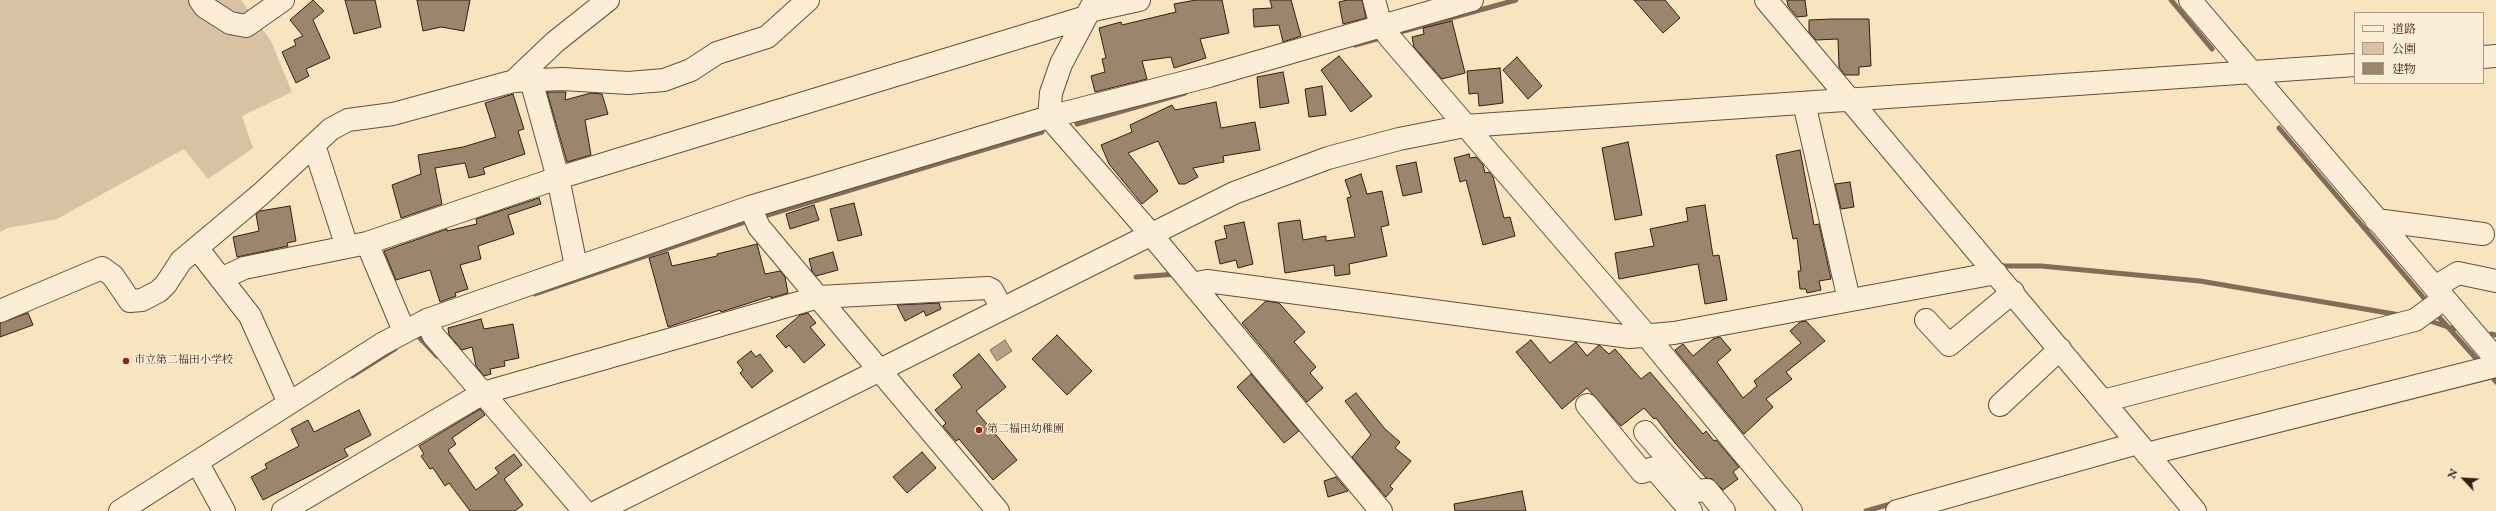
<!DOCTYPE html>
<html>
<head>
<meta charset="utf-8">
<style>
	body { margin:0 }
	#map { position:relative; width:2496px; height:511px; overflow:hidden; background:#f9e4c0; font-family:"IM FELL English","Noto Serif JP",serif }
	canvas { display:block }
	.legend { position:absolute; left:2354px; top:12px; width:130px; height:72px; box-sizing:border-box; background:#fbedd6; border:1px solid #ac9a88; margin:0; padding:5px 7px; list-style:none; font-size:12px; color:#351e14 }
	.legend li { display:flex; align-items:center; gap:8px; height:20px }
	.legend b { width:20px; border:1px solid #ac9a88 }
	.north { position:absolute; left:2444px; top:459px; width:40px; height:40px; -webkit-text-stroke:3px #fbedd6; paint-order:stroke; rotate:295deg; font-size:11px; font-weight:700; line-height:16px; text-align:center; color:#351e14 }
	.north::after { content:''; display:block; margin:auto; width:14px; height:18px; background:#351e14; clip-path:polygon(50% 0,100% 100%,50% 72%,0 100%) }
</style>
</head>
<body>
<div id="map">
<canvas width="2496" height="511"></canvas>
<ul class="legend">
<li><b style="height:5px;background:#fbedd6"></b>道路</li>
<li><b style="height:11px;background:#d8c2a3"></b>公園</li>
<li><b style="height:11px;background:#9b856d"></b>建物</li>
</ul>
<div class="north">N</div>
</div>
<script>
const g = document.querySelector('canvas').getContext('2d');
g.lineJoin = 'round';
function fillPath(path, color) {
  g.fillStyle = color;
  g.fill(path, 'evenodd');
}
function poly(rows) {
  const path = new Path2D();
  for (const r of rows) {
    path.moveTo(r[0], r[1]);
    for (let i = 2; i < r.length; i += 2) path.lineTo(r[i], r[i + 1]);
  }
  return path;
}
function stroke(path, color, width, dash) {
  g.strokeStyle = color;
  g.lineWidth = width;
  g.lineCap = dash ? 'butt' : 'round';
  g.setLineDash(dash || []);
  g.stroke(path);
}
function drawText(font, color, halo, rows, align = 'center') {
  g.font = font + ' "IM FELL English","Noto Serif JP",serif';
  g.lineWidth = 3;
  g.setLineDash([]);
  g.textBaseline = 'middle';
  g.strokeStyle = halo;
  g.fillStyle = color;
  for (const [text, x, y, turn = 0] of rows) {
    g.save();
    g.translate(x, y);
    g.rotate((+turn || 0) * Math.PI / 180);
    g.textAlign = isNaN(turn) ? turn : align;
    if (halo) g.strokeText(text, 0, 0);
    g.fillText(text, 0, 0);
    g.restore();
  }
}
fillPath(poly([
	[0,0,241,0,271,41,292,92,242,116,253,148,208,179,184,149,57,219,8,228,0,232]
]), '#d8c2a3');
const water = poly([
	[1005,340,1012,351,997,361,990,350,1005,340]
]);
fillPath(water, '#b6a186');
stroke(water, '#826d58', 1);
stroke(poly([
	[2171,0,2212,49],
	[1393,34,1516,0],
	[1355,45,1384,37],
	[1077,124,1185,93],
	[2279,128,2429,304],
	[761,217,1042,132],
	[1999,266,2041,266,2200,281,2400,315],
	[1136,277,1177,274],
	[535,294,751,220],
	[2439,317,2481,364],
	[2427,320,2454,329],
	[2491,334,2496,335],
	[417,335,437,356],
	[2489,373,2496,382],
	[352,376,395,349],
	[1866,511,1894,503]
]), '#826d58', 5);
const building = poly([
	[313,0,324,11,313,20,330,58,306,69,309,76,296,83,282,52,296,45,294,40,303,36,290,20,313,0],
	[345,0,375,0,381,27,354,34,345,0],
	[417,0,470,0,464,31,441,27,423,31,417,0],
	[1196,0,1222,0,1229,33,1200,39,1206,58,1174,68,1171,57,1142,61,1147,79,1095,92,1091,76,1105,72,1102,59,1106,58,1099,28,1121,22,1122,25,1176,12,1174,4,1196,0],
	[1270,0,1291,0,1301,36,1283,42,1279,25,1254,27,1253,9,1272,8,1270,0],
	[1347,0,1362,0,1366,18,1343,24,1339,2,1347,0],
	[1634,0,1665,0,1680,18,1663,33,1634,0],
	[1787,0,1805,0,1807,16,1797,17,1788,6,1787,0],
	[1832,19,1869,19,1871,66,1859,67,1859,75,1845,75,1839,67,1838,39,1816,40,1809,32,1809,20,1832,19],
	[1452,21,1465,73,1442,79,1414,47,1412,37,1424,34,1423,28,1452,21],
	[1339,56,1372,96,1351,112,1321,70,1339,56],
	[1517,57,1542,86,1528,99,1503,70,1517,57],
	[1500,68,1503,103,1479,106,1478,93,1469,94,1467,71,1500,68],
	[1283,72,1289,103,1260,108,1257,77,1283,72],
	[1322,86,1326,115,1309,117,1305,89,1322,86],
	[547,92,566,92,565,100,591,93,602,94,608,114,585,120,591,155,567,162,547,92],
	[513,94,524,129,518,131,525,154,483,168,485,174,469,178,465,163,435,168,442,204,401,218,392,185,421,174,418,155,463,147,496,137,485,103,513,94],
	[1216,102,1221,128,1255,122,1260,150,1223,156,1224,162,1193,168,1198,177,1185,184,1179,184,1158,141,1128,153,1158,191,1142,204,1109,164,1101,145,1132,132,1130,125,1172,105,1175,110,1216,102],
	[1628,142,1642,215,1615,220,1602,148,1628,142],
	[1800,150,1814,225,1819,224,1831,279,1819,281,1821,290,1807,293,1806,289,1800,289,1798,271,1801,271,1797,238,1793,239,1776,155,1800,150],
	[1469,154,1470,158,1476,157,1483,165,1485,173,1489,172,1493,177,1504,218,1510,217,1515,236,1483,245,1466,180,1460,182,1454,158,1469,154],
	[1416,162,1422,192,1403,196,1396,166,1416,162],
	[1361,174,1367,194,1382,191,1389,225,1381,227,1387,256,1349,264,1350,274,1335,276,1334,265,1285,273,1278,223,1300,220,1303,240,1326,236,1326,241,1355,237,1347,198,1351,197,1345,180,1361,174],
	[1850,182,1854,207,1841,209,1835,184,1850,182],
	[539,198,541,204,508,215,514,234,478,246,481,259,460,265,468,289,455,293,456,296,440,302,430,270,396,280,384,251,447,229,447,231,477,224,476,219,539,198],
	[854,203,862,235,838,241,830,209,854,203],
	[814,205,819,220,790,229,786,214,814,205],
	[1705,205,1713,256,1719,255,1727,300,1705,304,1698,264,1619,279,1615,253,1654,246,1650,229,1688,221,1686,208,1705,205],
	[290,206,296,241,287,243,288,246,237,257,233,237,259,231,256,214,260,211,290,206],
	[1244,222,1253,264,1238,268,1236,260,1220,264,1215,241,1227,238,1224,226,1244,222],
	[757,244,765,274,780,271,785,277,788,293,771,298,771,296,721,312,720,310,668,327,649,258,668,252,672,266,717,256,717,254,757,244],
	[833,252,838,270,816,276,812,271,809,259,833,252],
	[1266,301,1279,303,1305,332,1294,342,1316,367,1310,373,1323,388,1307,402,1242,323,1266,301],
	[939,303,941,309,926,316,924,311,905,321,897,305,939,303],
	[28,313,33,325,0,337,0,323,28,313],
	[808,313,816,323,810,327,825,345,804,363,789,345,786,348,776,336,800,315,808,313],
	[481,319,484,329,513,324,519,358,504,361,505,366,490,369,491,374,484,376,476,366,472,347,462,350,449,335,448,328,481,319],
	[1806,321,1825,341,1786,372,1792,379,1766,399,1773,407,1744,434,1675,350,1683,344,1693,356,1713,339,1720,337,1731,350,1717,362,1743,398,1757,386,1754,381,1801,343,1790,331,1800,322,1806,321],
	[1057,335,1092,371,1067,395,1032,359,1057,335],
	[1531,340,1550,363,1576,342,1587,356,1599,345,1609,354,1615,349,1641,379,1650,372,1703,434,1706,431,1714,441,1716,440,1739,467,1733,472,1738,479,1723,490,1712,479,1706,478,1675,443,1656,418,1654,419,1644,408,1621,426,1587,388,1562,409,1516,352,1531,340],
	[751,351,756,357,760,354,773,371,752,388,740,373,743,370,737,362,751,351],
	[979,354,1006,387,976,411,1017,460,993,480,959,439,956,441,943,426,946,423,935,410,962,387,953,375,979,354],
	[1251,374,1299,431,1284,443,1237,387,1251,374],
	[1356,393,1385,429,1400,442,1395,448,1411,461,1390,486,1393,489,1386,497,1352,457,1371,435,1345,401,1356,393],
	[480,409,485,415,452,438,456,444,448,450,476,490,499,473,495,468,514,454,522,465,504,479,523,505,515,511,470,511,449,483,445,486,433,468,430,469,421,456,424,454,419,446,480,409],
	[359,410,371,435,344,449,348,456,263,500,251,477,267,468,265,464,299,446,291,429,308,420,314,432,359,410],
	[922,452,936,468,907,493,893,477,922,452],
	[1336,477,1348,491,1328,497,1324,481,1336,477],
	[1522,491,1526,511,1455,511,1454,504,1522,491]
]);
fillPath(building, '#9b856d');
stroke(building, '#351e14', 1);
const minor = poly([
	[200,0,205,7,230,23,246,26,283,0],
	[1095,0,1061,64,1051,93,1049,117,1150,233,1381,511],
	[1374,0,1381,26,1391,39,1647,336,1791,511],
	[1766,0,2195,511],
	[2190,0,2496,359],
	[1089,11,1139,0],
	[2483,57,2496,56],
	[531,80,558,178,576,266],
	[514,81,563,79,628,83,664,80,691,70,717,53,767,37,808,0],
	[1804,103,1849,300],
	[314,145,347,247],
	[750,207,759,227,998,511],
	[2376,220,2483,234],
	[367,243,404,331],
	[197,248,250,316,289,403],
	[221,279,244,268,367,243,558,178,1086,17],
	[1192,284,1207,281,1630,337,1674,333,1996,273],
	[2435,287,2458,273,2496,281],
	[0,311,102,268,113,276,130,301,142,300,159,291,166,284,181,261,261,194,331,129,348,120,393,114,514,81,555,42,608,0],
	[427,320,433,335,584,511],
	[1926,320,1949,345,2013,292],
	[2103,401,2415,320,2444,299],
	[1587,405,1642,472,1654,468,1691,511],
	[2000,405,2060,349],
	[1645,432,1696,491,1707,490,1724,511],
	[2147,454,2496,366],
	[197,462,224,511],
	[120,511,382,344,427,320,750,207,1049,117,1209,76,1472,0],
	[283,511,483,393,819,297,988,288,992,290,1002,309],
	[598,511,1234,193,1328,158,1399,139,1465,126,2355,65],
	[1897,511,2138,443]
]);
stroke(minor, '#66503f', 24);
stroke(minor, '#fbedd6', 22);
for (const [x, y, r, color] of [
	[126,361,4,"#8f2418"],
	[979,430,4,"#8f2418"]
]) {
  const dot = new Path2D();
  dot.arc(x, y, r, 0, 2 * Math.PI);
  g.fillStyle = color;
  g.fill(dot);
  stroke(dot, '#fbedd6', 1.5);
}
drawText('11px', '#351e14', '#fbedd6', [
	["市立第二福田小学校",134,361],
	["第二福田幼稚園",987,430]
], 'left');
</script>
</body>
</html>
